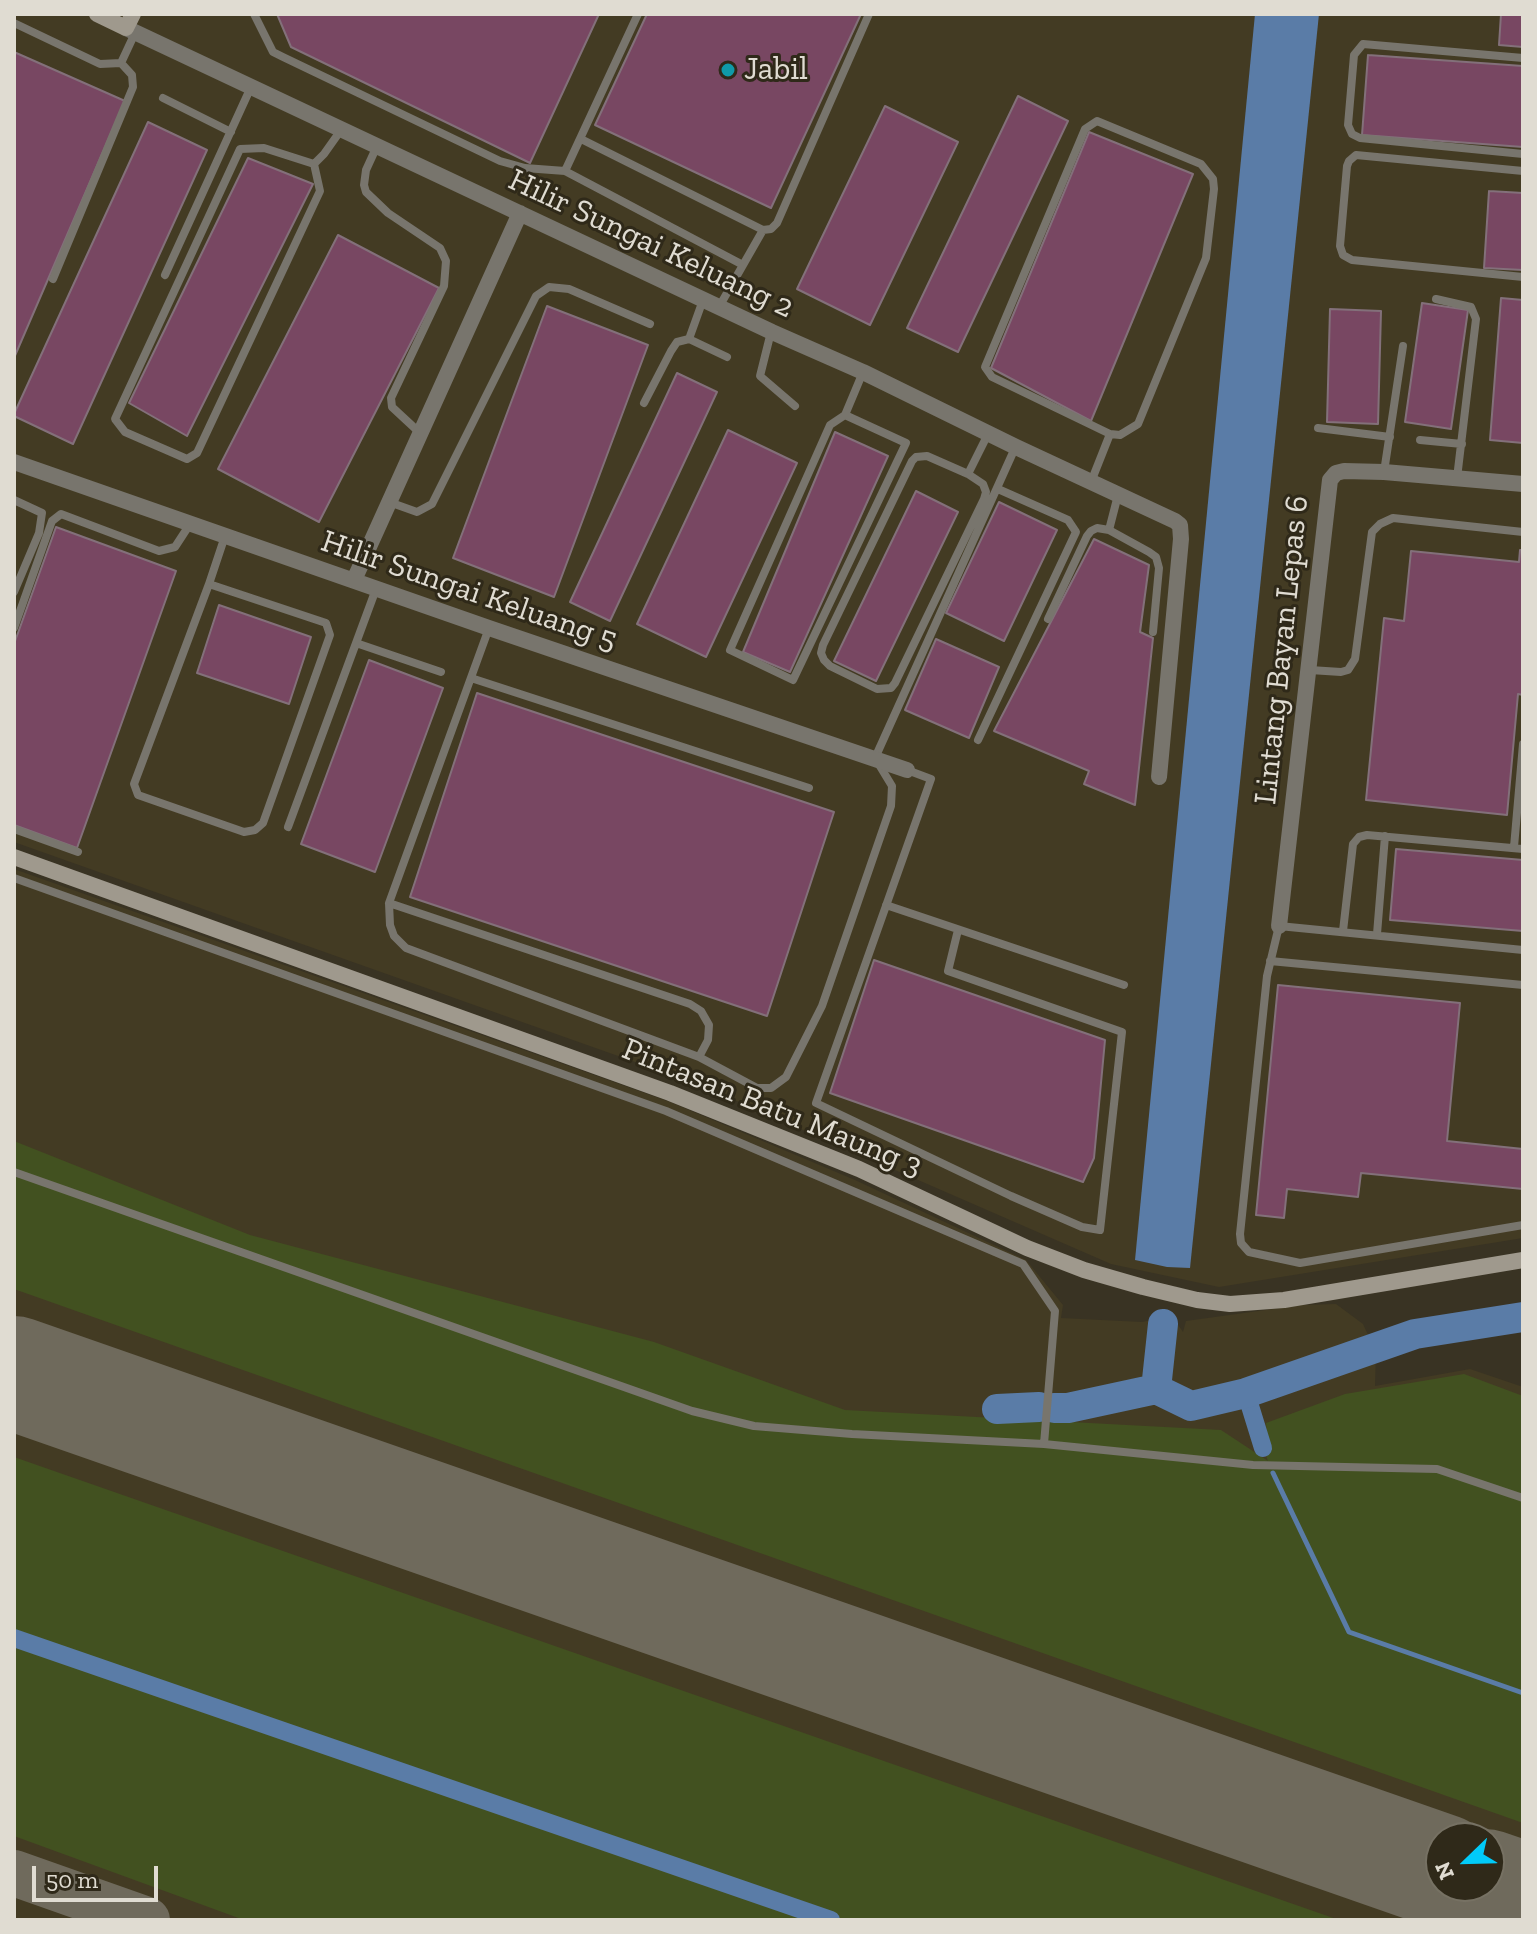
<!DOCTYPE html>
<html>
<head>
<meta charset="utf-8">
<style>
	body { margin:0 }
	#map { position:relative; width:1537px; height:1934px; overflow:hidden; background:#393323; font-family:"Zilla Slab",serif }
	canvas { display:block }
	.frame { position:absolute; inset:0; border:16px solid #e0dcd2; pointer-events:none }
	.north { position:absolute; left:1425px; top:1822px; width:80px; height:80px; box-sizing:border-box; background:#2f2919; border:2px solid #767163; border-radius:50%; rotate:247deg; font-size:22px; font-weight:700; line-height:32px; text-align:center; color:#e0dcd2 }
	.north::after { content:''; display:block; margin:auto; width:28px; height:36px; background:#01cbf9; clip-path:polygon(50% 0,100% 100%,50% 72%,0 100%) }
	.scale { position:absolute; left:32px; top:1866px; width:126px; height:36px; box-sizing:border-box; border:4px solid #e0dcd2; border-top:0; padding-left:10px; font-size:24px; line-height:28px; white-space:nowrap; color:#e0dcd2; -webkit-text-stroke:6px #2f2919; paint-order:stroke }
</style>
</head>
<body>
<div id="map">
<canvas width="1537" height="1934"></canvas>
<div class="frame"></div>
<div class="north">N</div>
<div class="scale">50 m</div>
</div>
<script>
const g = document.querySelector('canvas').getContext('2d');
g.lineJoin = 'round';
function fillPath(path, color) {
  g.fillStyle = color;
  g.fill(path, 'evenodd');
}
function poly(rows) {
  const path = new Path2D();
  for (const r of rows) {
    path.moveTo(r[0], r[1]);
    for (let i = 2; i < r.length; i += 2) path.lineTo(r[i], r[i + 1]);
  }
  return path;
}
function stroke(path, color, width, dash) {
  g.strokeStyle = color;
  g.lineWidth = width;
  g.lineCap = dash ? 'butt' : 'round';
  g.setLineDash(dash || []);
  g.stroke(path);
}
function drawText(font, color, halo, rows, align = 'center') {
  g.font = font + ' "Zilla Slab",serif';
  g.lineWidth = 6;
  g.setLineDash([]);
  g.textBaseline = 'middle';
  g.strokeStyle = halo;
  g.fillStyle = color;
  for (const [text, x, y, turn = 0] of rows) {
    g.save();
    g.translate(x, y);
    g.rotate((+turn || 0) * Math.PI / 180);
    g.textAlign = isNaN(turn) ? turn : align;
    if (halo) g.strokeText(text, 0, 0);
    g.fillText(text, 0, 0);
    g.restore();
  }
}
fillPath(poly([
	[14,14,1523,14,1523,1238,1219,1287,1111,1264,700,1085,14,842],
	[14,869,670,1102,855,1180,1026,1260,1063,1305,1061,1318,1142,1322,1172,1316,1183,1332,1186,1321,1302,1305,1336,1304,1363,1324,1376,1352,1375,1386,1470,1369,1523,1387,1523,1920,14,1920],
	[1441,1838,1489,1838,1489,1886,1441,1886]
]), '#433b23');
fillPath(poly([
	[14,1141,250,1235,654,1342,845,1410,1221,1430,1268,1461,1263,1448,1267,1436,1266,1423,1345,1394,1464,1374,1523,1396,1523,1823,14,1289],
	[14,1457,1339,1920,244,1920,14,1836]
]), '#425120');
fillPath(poly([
	[1255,14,1319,14,1190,1268,1167,1267,1135,1260]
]), '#5a7ca7');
stroke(poly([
	[1273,1473,1349,1632,1523,1693]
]), '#5a7ca7', 5);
stroke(poly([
	[1246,1393,1263,1448],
	[14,1638,831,1920]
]), '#5a7ca7', 18);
stroke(poly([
	[1156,1389,1163,1324],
	[1054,1408,1068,1408,1156,1389,1191,1406,1246,1393,1415,1334,1523,1317],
	[997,1409,1039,1407]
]), '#5a7ca7', 30);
stroke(poly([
	[14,1873,147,1920]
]), '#6f6a5c', 46);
stroke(poly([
	[14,1373,1441,1871],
	[1485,1886,1523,1899]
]), '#6f6a5c', 114);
const building = poly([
	[277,14,599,14,530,163,291,47,277,14],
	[647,14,861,14,771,208,595,125,647,14],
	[1501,14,1523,14,1523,47,1499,45,1501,14],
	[14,52,125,101,14,358,14,52],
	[1368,55,1523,66,1523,147,1362,135,1368,55],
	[1018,96,1068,121,958,352,907,328,1018,96],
	[885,106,958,142,870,325,797,289,885,106],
	[148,122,207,150,73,444,14,416,14,414,148,122],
	[1089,132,1193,174,1091,421,991,368,1089,132],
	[248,158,313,184,187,436,129,403,248,158],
	[1489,191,1523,193,1523,270,1484,268,1489,191],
	[338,235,439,288,319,522,218,469,338,235],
	[1501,298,1523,300,1523,443,1490,440,1501,298],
	[1422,303,1468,310,1451,429,1405,422,1422,303],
	[547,306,648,345,554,597,453,558,547,306],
	[1330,309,1381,311,1378,424,1327,422,1330,309],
	[677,373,717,392,610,621,570,602,677,373],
	[728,430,797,463,706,657,637,624,728,430],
	[835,432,888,456,790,672,743,652,835,432],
	[916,491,958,512,876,681,834,661,916,491],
	[999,502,1057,530,1004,641,946,613,999,502],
	[56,527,176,571,77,848,14,825,14,644,56,527],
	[1094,539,1149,565,1140,632,1153,638,1135,805,1084,784,1089,771,994,731,1094,539],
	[1520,550,1523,550,1523,695,1518,694,1507,815,1366,800,1384,618,1404,621,1411,551,1519,562,1520,550],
	[219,605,311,637,289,704,197,673,219,605],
	[936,639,999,667,969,738,905,710,936,639],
	[369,660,443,688,375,872,301,844,369,660],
	[477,693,834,812,767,1016,410,897,477,693],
	[1396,849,1523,860,1523,931,1390,920,1396,849],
	[874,960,1105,1040,1094,1158,1083,1182,830,1093,874,960],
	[1278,985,1460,1003,1447,1141,1523,1149,1523,1189,1361,1173,1358,1197,1287,1189,1284,1218,1256,1215,1278,985]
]);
fillPath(building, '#784762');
stroke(building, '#83707a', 2);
stroke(poly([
	[254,14,273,52,283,57,500,161,525,168,565,171,743,265],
	[14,23,100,64,121,63],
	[1523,58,1363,44,1354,55,1348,125,1352,134,1360,138,1523,154],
	[163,98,231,132],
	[581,139,763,230],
	[377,146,366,170,364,185,366,192,388,213,440,248,446,261,444,286,391,398,392,407,420,433],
	[314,164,320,191,197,453,187,459,125,432,115,419,240,149,264,148,314,164,324,154,341,130],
	[565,171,638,14],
	[1523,171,1356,155,1349,161,1347,166,1340,246,1343,255,1352,260,1523,277],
	[165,275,251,87],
	[53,279,133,87,132,75,121,63,135,33],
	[1436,299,1471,307,1476,319,1457,478],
	[719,307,763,230,771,229,777,223,869,14],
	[771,332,760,376,795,406],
	[689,339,727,357],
	[644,403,671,351,677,342,689,339,703,300],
	[845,415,906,443,793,680,730,650,830,425,845,415,863,372],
	[1318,428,1390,437],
	[1420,440,1462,444],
	[1384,472,1403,346],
	[968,474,983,484,986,492,984,499,895,683,891,688,877,689,830,666,824,660,821,653,823,645,912,461,916,457,927,456,968,474,988,434],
	[1091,482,1110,434,1120,435,1138,424,1206,258,1214,189,1213,179,1201,164,1097,121,1085,129,985,367,992,377,1110,434],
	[1118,495,1109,530,1149,552,1156,557,1159,568,1153,632],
	[14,500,42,513,39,533,14,592],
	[389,502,417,512,432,504,536,296,549,287,569,289,650,324],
	[209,584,134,784,138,795,244,832,255,830,263,823,330,635,326,623,209,584,225,536],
	[1048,619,1087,536,1091,531,1097,528,1109,530],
	[14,628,52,521,61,514,159,551,175,547,190,524],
	[489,628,389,903,390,925,394,936,406,948,699,1057,757,1088,771,1088,786,1077,822,1006,891,806,892,786,875,758,1015,448],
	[356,643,441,672],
	[1310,670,1341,672,1348,670,1355,659,1372,532,1380,524,1393,518,1523,532],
	[471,678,809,788],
	[978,740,1076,532,1068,520,998,489],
	[907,770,931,779,816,1103,1011,1196,1082,1227,1100,1230,1122,1032,948,971,958,930],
	[288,827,376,589],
	[14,829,78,852],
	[1514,847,1523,744],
	[14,878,666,1111,1023,1264,1055,1311,1044,1444],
	[389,903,690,1004,701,1011,709,1025,708,1040,699,1057],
	[886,905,1124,985],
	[1343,931,1353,844,1359,837,1367,835,1523,849],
	[1377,934,1385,836],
	[1523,950,1279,926,1267,976,1240,1234,1241,1243,1249,1252,1300,1263,1523,1225],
	[1270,961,1523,985],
	[14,1172,692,1411,754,1426,852,1434,1044,1444,1253,1465,1437,1469,1523,1498]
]), '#78756d', 8);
stroke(poly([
	[126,28,772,332,863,372,1016,447,1175,521,1180,525,1181,539,1159,777],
	[14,462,489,628,907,770],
	[354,580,520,213],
	[1279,926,1330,480,1336,473,1344,471,1384,472,1523,484]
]), '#78756d', 16);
stroke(poly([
	[97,14,126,28,133,14],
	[14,857,670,1093,859,1169,1027,1248,1084,1270,1143,1287,1197,1300,1230,1304,1284,1300,1523,1260]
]), '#9f998d', 16);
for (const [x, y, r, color] of [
	[728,70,8,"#0f9aa8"]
]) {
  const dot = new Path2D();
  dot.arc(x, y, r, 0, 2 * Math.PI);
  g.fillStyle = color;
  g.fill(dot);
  stroke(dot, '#2f2919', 3);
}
drawText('32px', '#e0dcd2', '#2f2919', [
	["Jabil",744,70]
], 'left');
drawText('32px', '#e0dcd2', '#2f2919', [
	["Hilir Sungai Keluang 2",651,244,25],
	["Hilir Sungai Keluang 5",469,591,19],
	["Lintang Bayan Lepas 6",1282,650,-84],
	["Pintasan Batu Maung 3",772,1108,22]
]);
</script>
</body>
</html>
